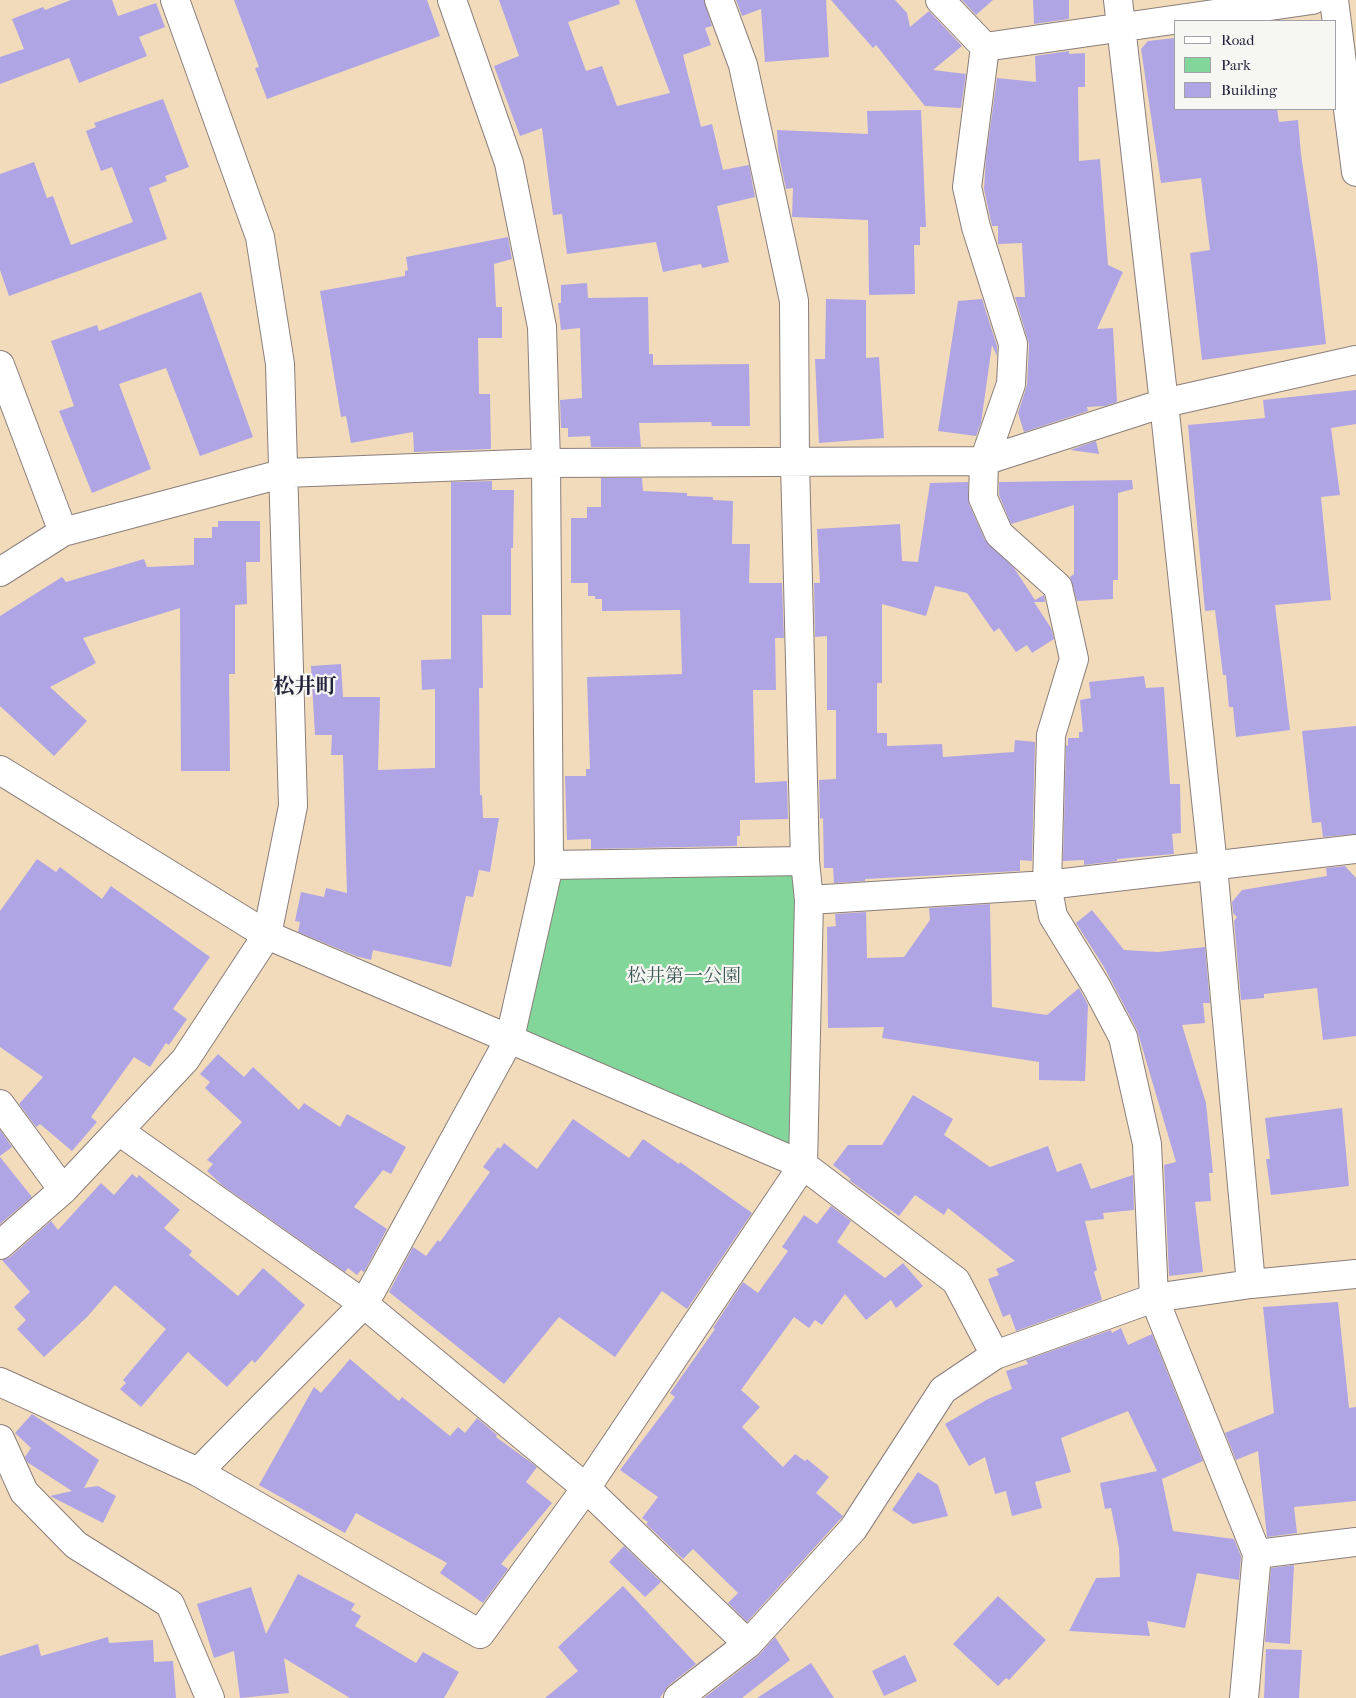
<!DOCTYPE html>
<html>
<head>
<meta charset="utf-8">
<style>
	body { margin:0 }
	#map { position:relative; width:1356px; height:1698px; overflow:hidden; background:#f1dbbb; font-family:"IM FELL French Canon",serif }
	canvas { display:block }
	.legend { position:absolute; left:1174px; top:20px; width:162px; height:90px; box-sizing:border-box; background:#f6f6f2; border:1px solid #a1a1a9; margin:0; padding:6px 9px; list-style:none; font-size:15px; color:#22223b }
	.legend li { display:flex; align-items:center; gap:10px; height:25px }
	.legend b { width:25px; border:1px solid #a1a1a9 }
</style>
</head>
<body>
<div id="map">
<canvas width="1356" height="1698"></canvas>
<ul class="legend">
<li><b style="height:6px;background:#fff"></b>Road</li>
<li><b style="height:14px;background:#82d699"></b>Park</li>
<li><b style="height:14px;background:#b0a5e4"></b>Building</li>
</ul>
</div>
<script>
const g = document.querySelector('canvas').getContext('2d');
g.lineJoin = 'round';
function fillPath(path, color) {
  g.fillStyle = color;
  g.fill(path, 'evenodd');
}
function poly(rows) {
  const path = new Path2D();
  for (const r of rows) {
    path.moveTo(r[0], r[1]);
    for (let i = 2; i < r.length; i += 2) path.lineTo(r[i], r[i + 1]);
  }
  return path;
}
function stroke(path, color, width, dash) {
  g.strokeStyle = color;
  g.lineWidth = width;
  g.lineCap = dash ? 'butt' : 'round';
  g.setLineDash(dash || []);
  g.stroke(path);
}
function drawText(font, color, halo, rows, align = 'center') {
  g.font = font + ' "IM FELL French Canon","Noto Serif JP",serif';
  g.lineWidth = 4.5;
  g.setLineDash([]);
  g.textBaseline = 'middle';
  g.strokeStyle = halo;
  g.fillStyle = color;
  for (const [text, x, y, turn = 0] of rows) {
    g.save();
    g.translate(x, y);
    g.rotate((+turn || 0) * Math.PI / 180);
    g.textAlign = isNaN(turn) ? turn : align;
    if (halo) g.strokeText(text, 0, 0);
    g.fillText(text, 0, 0);
    g.restore();
  }
}
fillPath(poly([
	[805,861,794,1150,524,1030,559,864]
]), '#82d699');
fillPath(poly([
	[71,0,112,0,118,16,156,3,165,27,139,37,147,56,79,83,69,58,0,84,0,57,24,49,12,19,43,7,45,10],
	[234,0,427,0,440,36,267,99,255,68,259,67],
	[499,0,619,0,620,4,568,22,586,71,602,66,617,106,670,93,635,0,704,0,712,26,705,28,711,45,683,55,701,127,712,124,723,170,749,165,755,197,717,206,729,262,702,268,701,264,663,272,656,242,567,254,562,214,553,215,542,128,520,136,494,66,519,56],
	[736,0,826,0,829,57,765,62,761,9,742,16],
	[831,0,895,0,907,13,910,27,929,11,962,46,933,70,966,74,961,108,925,106,876,45,873,48],
	[962,0,993,0,976,15],
	[1033,0,1069,0,1069,19,1034,24],
	[1175,38,1175,109,1277,109,1279,122,1298,120,1301,154,1317,262,1326,344,1202,360,1190,253,1210,250,1201,178,1161,183,1141,49,1148,41],
	[1069,51,1069,54,1085,53,1085,87,1078,87,1079,161,1100,159,1108,265,1123,272,1097,329,1113,328,1117,402,1105,406,1087,407,1088,411,1024,432,1018,413,1027,385,1029,344,1015,297,1025,297,1022,243,998,244,998,226,992,226,984,189,986,158,997,78,1036,82,1035,56],
	[163,99,189,167,165,176,167,181,149,188,167,239,9,296,0,270,0,174,34,162,47,198,53,196,71,245,133,222,112,167,101,171,86,131,96,127,94,123],
	[921,110,926,227,920,227,920,245,914,245,915,294,869,295,868,220,792,217,793,188,786,189,778,151,777,130,868,134,867,111],
	[508,237,512,259,494,264,496,307,502,307,502,338,478,338,479,394,490,394,491,449,414,452,413,432,351,443,346,416,341,417,320,291,405,276,405,271,408,270,406,257],
	[587,283,588,298,648,297,649,354,653,354,653,365,749,364,750,426,712,426,711,422,639,423,641,447,591,447,590,436,568,437,568,428,561,428,560,400,582,398,580,328,561,330,558,303,561,303,561,285],
	[201,292,253,437,200,456,166,368,119,384,151,469,92,493,59,411,74,406,51,341,97,325,99,331],
	[826,299,866,300,866,358,879,357,884,438,819,443,815,359,825,359],
	[982,299,997,346,997,356,992,345,981,423,976,436,938,431,958,301],
	[1356,390,1356,424,1331,428,1340,495,1321,497,1331,600,1275,605,1290,730,1236,737,1233,707,1229,707,1226,675,1223,675,1215,610,1205,611,1188,425,1265,418,1263,400],
	[1096,441,1099,454,1070,450],
	[601,478,642,478,643,491,687,493,687,496,713,497,713,500,733,501,732,544,750,544,749,583,782,583,784,638,775,638,776,690,753,690,755,783,787,781,788,819,740,820,740,836,737,836,737,846,591,849,591,839,567,840,565,776,586,776,586,769,590,769,587,677,682,674,680,610,602,611,602,599,595,599,595,596,588,596,588,583,571,583,571,518,587,518,587,507,601,507],
	[1132,480,1133,489,1118,493,1118,580,1113,580,1113,599,1077,601,1070,577,1074,574,1074,505,1011,524,999,495,999,482],
	[492,481,492,490,514,490,513,548,511,548,511,615,482,615,483,688,479,688,480,795,482,795,483,818,499,818,490,872,479,870,473,897,466,896,451,967,373,950,371,960,356,956,298,932,300,922,295,921,301,892,324,897,326,888,347,893,343,755,331,755,332,735,315,735,311,666,341,664,343,697,380,697,378,770,435,768,435,689,422,690,421,660,451,659,451,482],
	[968,482,969,504,985,540,1014,568,1035,600,1044,595,1045,602,1034,602,1051,628,1054,639,1032,653,1027,645,1016,652,999,628,994,632,967,593,935,586,926,616,882,604,882,683,877,683,877,733,887,733,887,746,942,744,943,757,1014,752,1015,740,1035,742,1032,861,1020,860,1020,871,865,879,865,881,834,883,833,868,824,868,823,818,820,819,819,780,836,779,836,710,827,710,827,636,815,637,814,583,820,583,817,529,900,524,902,561,918,562,930,483],
	[218,521,260,521,260,562,246,562,247,604,235,605,235,674,229,674,230,771,181,771,180,608,83,638,96,663,50,687,87,721,54,756,0,706,0,616,62,577,66,582,144,559,147,567,194,565,194,538,212,538,212,527,218,527],
	[1144,676,1146,688,1164,687,1170,784,1180,784,1181,833,1172,834,1174,854,1117,859,1117,861,1084,865,1084,860,1063,861,1066,745,1068,746,1068,738,1079,738,1079,732,1083,732,1080,700,1091,698,1089,682],
	[1356,726,1356,834,1323,837,1321,822,1312,823,1302,731],
	[37,859,56,872,60,867,102,899,111,886,210,957,173,1009,187,1019,169,1045,166,1043,150,1067,134,1057,91,1117,97,1122,72,1151,40,1124,36,1127,19,1104,43,1077,0,1047,0,911],
	[1345,866,1356,878,1356,1036,1323,1040,1317,988,1264,994,1264,998,1241,1000,1234,921,1237,917,1233,913,1232,902,1242,890,1327,876,1326,868],
	[990,904,992,1007,1047,1015,1079,988,1088,1005,1085,1081,1039,1080,1039,1062,882,1038,884,1027,828,1028,827,927,836,926,835,914,866,912,867,958,904,957,930,920,929,908],
	[1092,910,1124,950,1158,952,1205,947,1210,1003,1203,1003,1205,1023,1182,1025,1206,1103,1213,1173,1209,1173,1211,1201,1195,1202,1203,1272,1169,1276,1164,1165,1176,1162,1137,1030,1104,967,1076,923],
	[218,1054,244,1077,253,1067,299,1110,304,1103,340,1127,347,1114,406,1147,391,1174,383,1170,354,1207,387,1229,364,1272,361,1270,357,1275,348,1268,345,1272,222,1185,207,1171,213,1164,207,1160,242,1122,205,1088,210,1082,200,1074],
	[913,1095,953,1119,944,1135,990,1167,1048,1146,1057,1172,1081,1163,1091,1189,1133,1175,1134,1210,1103,1213,1104,1219,1085,1221,1097,1270,1094,1272,1102,1300,1016,1331,1010,1314,1003,1317,988,1279,999,1275,996,1269,1015,1261,948,1208,944,1215,915,1195,899,1216,849,1180,851,1179,833,1165,848,1145,882,1145],
	[1342,1108,1349,1186,1271,1195,1266,1159,1270,1159,1265,1118],
	[573,1119,629,1158,643,1139,679,1164,680,1162,752,1213,687,1309,662,1291,615,1357,559,1317,504,1384,389,1292,413,1247,426,1256,438,1240,440,1242,490,1172,483,1167,498,1147,500,1149,504,1143,537,1169],
	[0,1130,12,1147,0,1156],
	[0,1157,32,1197,0,1224],
	[132,1174,137,1178,139,1175,180,1210,164,1228,192,1251,189,1255,238,1296,263,1268,305,1305,255,1363,252,1360,227,1387,188,1352,141,1407,120,1389,126,1383,123,1380,166,1329,115,1285,87,1317,44,1357,17,1329,26,1320,14,1307,30,1292,2,1260,10,1257,51,1221,58,1230,101,1183,114,1195],
	[831,1206,851,1221,837,1242,885,1278,903,1263,923,1286,896,1308,891,1300,866,1320,845,1294,822,1325,815,1320,809,1328,794,1317,741,1390,760,1407,742,1427,783,1467,795,1454,805,1461,807,1459,829,1477,816,1493,843,1516,747,1622,728,1603,738,1593,693,1549,683,1559,646,1524,648,1522,642,1518,658,1497,620,1470,675,1397,670,1393,715,1329,713,1328,743,1282,758,1293,788,1251,782,1247,804,1215,817,1224],
	[1338,1302,1349,1408,1356,1407,1356,1501,1294,1507,1297,1533,1267,1537,1258,1451,1236,1460,1225,1433,1274,1413,1263,1307],
	[1121,1328,1128,1345,1152,1334,1203,1461,1162,1479,1173,1531,1234,1539,1241,1556,1239,1580,1197,1573,1185,1628,1147,1621,1150,1636,1069,1631,1096,1578,1120,1577,1119,1548,1111,1508,1105,1509,1100,1483,1157,1471,1128,1411,1061,1438,1071,1472,1035,1482,1042,1508,1012,1516,1006,1491,995,1494,985,1457,969,1466,945,1424,988,1399,1012,1389,1006,1371,1028,1364,1026,1360,1111,1330,1112,1333],
	[350,1359,399,1401,402,1397,450,1436,458,1427,465,1433,477,1418,497,1435,496,1437,537,1467,526,1482,552,1503,501,1564,508,1569,483,1603,440,1573,447,1563,356,1513,345,1533,259,1485,314,1387,321,1393],
	[32,1414,99,1460,84,1488,98,1486,116,1496,103,1523,50,1496,72,1491,27,1462,25,1457,31,1448,15,1433],
	[918,1472,938,1485,948,1516,913,1524,892,1510],
	[624,1546,661,1582,645,1597,609,1562],
	[1294,1565,1290,1644,1265,1642,1271,1568],
	[298,1574,355,1604,351,1610,361,1616,355,1626,416,1663,423,1652,459,1672,444,1698,350,1698,284,1658,289,1693,240,1698,234,1651,214,1658,197,1604,251,1587,266,1634],
	[623,1586,696,1664,668,1686,660,1698,545,1698,578,1671,558,1647],
	[998,1596,1046,1640,1009,1680,1006,1678,998,1686,953,1644],
	[108,1637,109,1643,153,1640,154,1662,173,1661,176,1698,0,1698,0,1656,38,1644,41,1656],
	[775,1637,790,1660,742,1698,704,1698,758,1656],
	[1266,1649,1302,1650,1299,1698,1264,1698],
	[905,1655,917,1681,884,1696,872,1671],
	[811,1663,834,1698,757,1698]
]), '#b0a5e4');
const minor = poly([
	[940,0,985,47,1312,0],
	[1118,0,1164,403,1213,866,1251,1284],
	[1334,0,1356,172],
	[985,47,967,187,976,227,1013,344,1011,384,984,461,983,498,999,534,1058,587,1074,659,1051,735,1047,885,1053,916,1096,986,1123,1037,1147,1144,1154,1298,1257,1554,1244,1698],
	[0,365,63,532],
	[0,572,63,532,285,473,546,463,984,461,1164,403,1356,360],
	[0,770,267,935,803,1165,956,1281,995,1355],
	[549,865,805,861],
	[809,900,1047,885,1356,849],
	[0,1104,63,1190],
	[119,1131,364,1304,586,1488,748,1644],
	[0,1245,63,1190,185,1060,267,935,293,806,280,364,260,237,175,0],
	[0,1382,198,1472,480,1634,586,1488,803,1165,809,900,805,861,795,462,794,301,743,65,719,0],
	[0,1439,24,1492,76,1545,170,1604,210,1698],
	[198,1472,364,1304,510,1038,549,865,546,463,542,327,509,163,452,0],
	[1257,1554,1356,1542],
	[678,1698,748,1644,853,1529,943,1390,995,1355,1154,1298,1251,1284,1356,1274]
]);
stroke(minor, '#8a7e7b', 30);
stroke(minor, '#fff', 28);
drawText('19px', '#3f5857', '#f6f6f2', [
	["松井第一公園",684,977]
]);
drawText('bold 21px', '#22223b', '#f6f6f2', [
	["松井町",305,688]
]);
</script>
</body>
</html>
